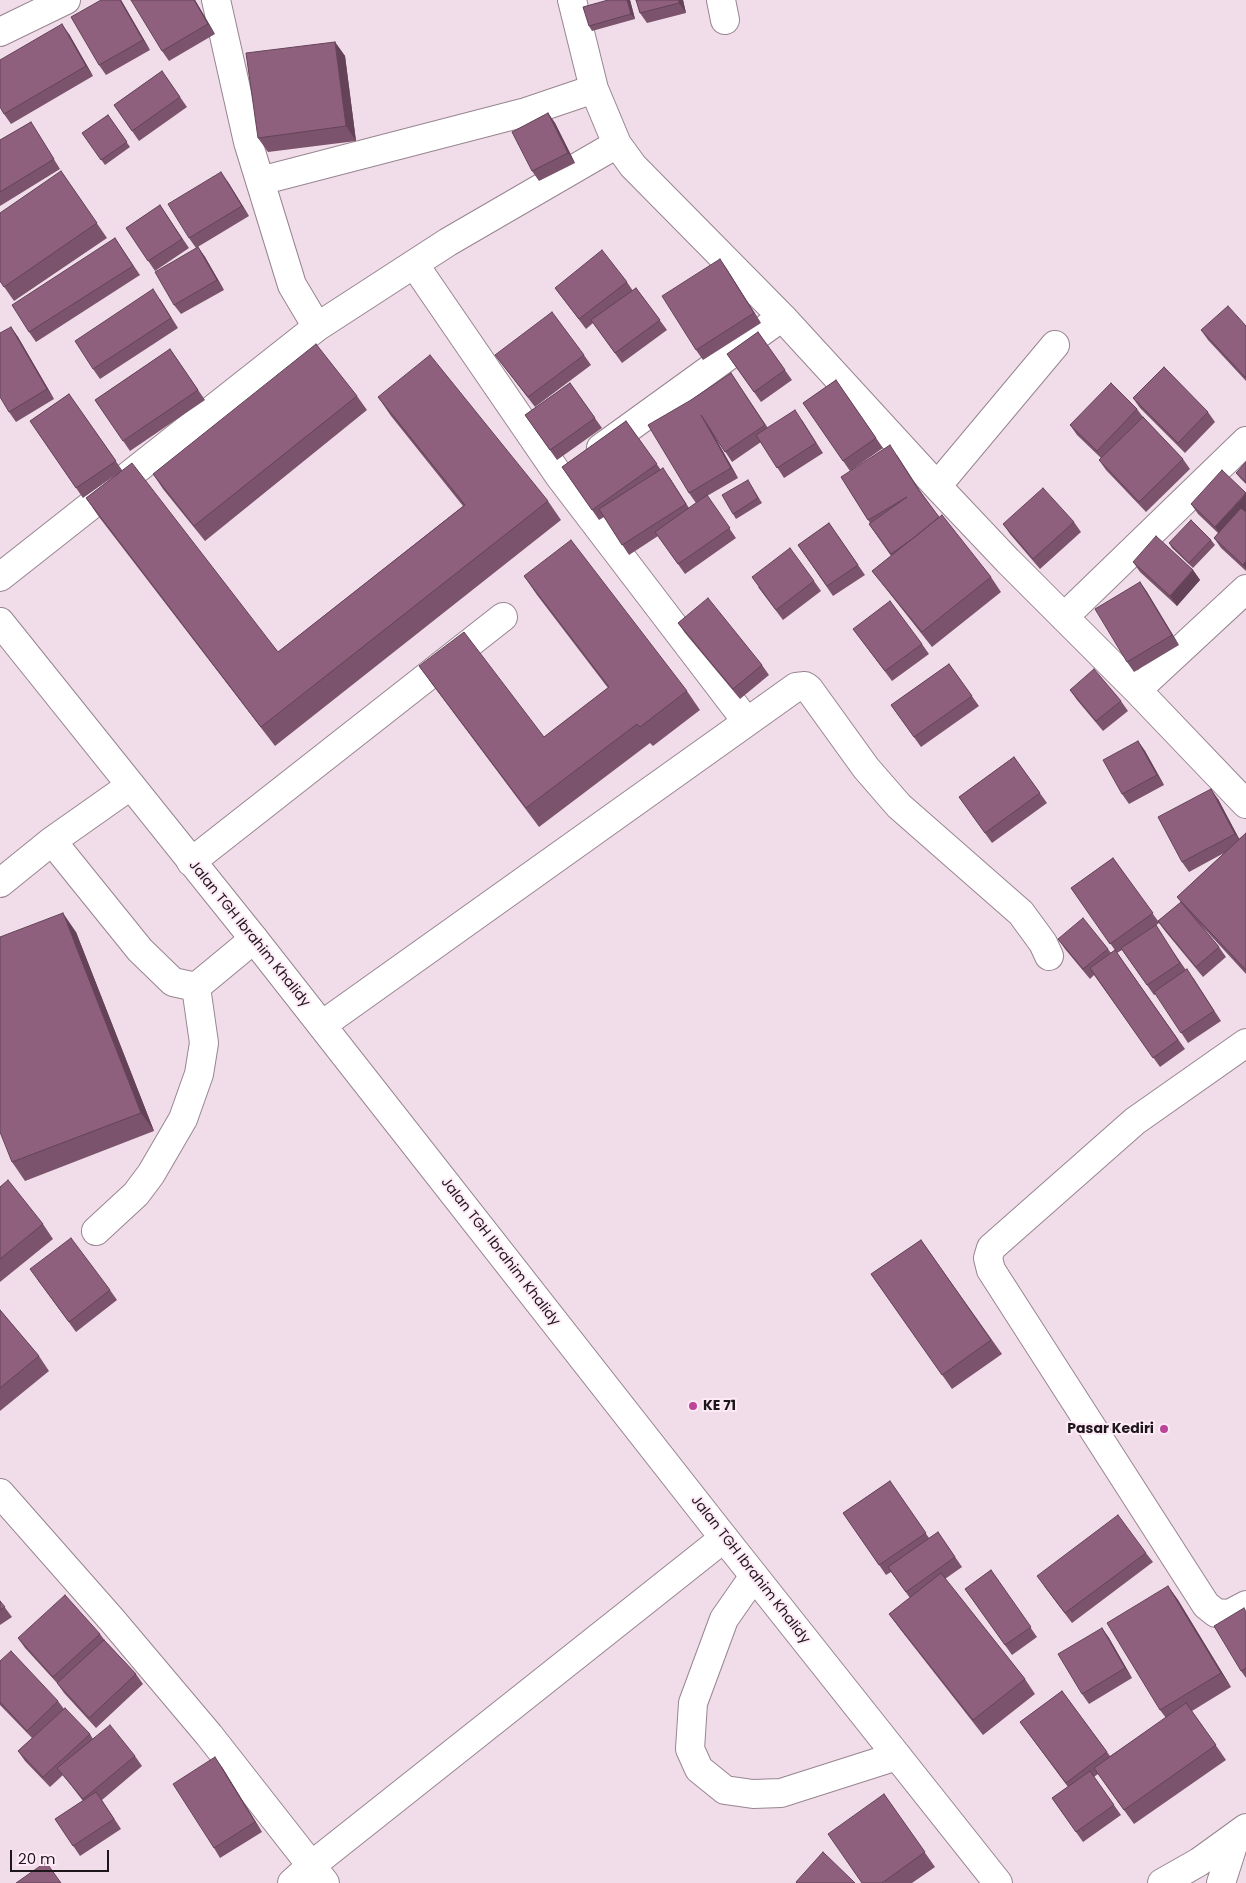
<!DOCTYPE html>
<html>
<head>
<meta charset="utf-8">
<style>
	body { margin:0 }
	#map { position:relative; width:1246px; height:1883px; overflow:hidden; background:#f1dde9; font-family:Poppins,sans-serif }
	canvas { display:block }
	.scale { position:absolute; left:10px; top:1850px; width:99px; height:22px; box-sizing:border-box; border:2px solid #1d161a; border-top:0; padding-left:6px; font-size:15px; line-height:18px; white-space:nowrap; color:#1d161a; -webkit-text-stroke:4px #feeaf6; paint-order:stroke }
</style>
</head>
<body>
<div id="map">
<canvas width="1246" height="1883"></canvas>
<div class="scale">20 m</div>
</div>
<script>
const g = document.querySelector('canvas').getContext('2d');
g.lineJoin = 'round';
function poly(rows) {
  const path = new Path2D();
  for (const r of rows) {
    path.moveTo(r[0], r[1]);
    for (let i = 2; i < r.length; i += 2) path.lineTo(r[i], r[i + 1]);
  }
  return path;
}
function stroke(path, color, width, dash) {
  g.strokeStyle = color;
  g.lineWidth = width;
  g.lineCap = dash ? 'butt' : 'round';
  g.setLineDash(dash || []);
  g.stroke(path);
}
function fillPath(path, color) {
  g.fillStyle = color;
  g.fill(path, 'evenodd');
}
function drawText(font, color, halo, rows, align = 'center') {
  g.font = font + ' Poppins,sans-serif';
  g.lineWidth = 4;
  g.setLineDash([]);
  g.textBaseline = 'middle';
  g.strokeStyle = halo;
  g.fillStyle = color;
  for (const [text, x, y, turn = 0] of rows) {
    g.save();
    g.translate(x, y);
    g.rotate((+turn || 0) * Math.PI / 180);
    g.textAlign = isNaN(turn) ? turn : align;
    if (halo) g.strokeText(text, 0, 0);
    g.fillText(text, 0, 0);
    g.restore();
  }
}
const minor = poly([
	[216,0,248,142,260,181,526,112,594,89],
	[572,0,594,89,617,144,633,166,782,317,937,486,1008,561,1137,690,1246,804],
	[721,0,725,20],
	[0,32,66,0],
	[317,327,448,242,617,144],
	[601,448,782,317],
	[937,486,1055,345],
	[0,577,317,327,292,285,260,181],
	[1064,617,1246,441],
	[1137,690,1246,589],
	[747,722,796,687,805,686,809,689,866,768,899,806,1021,913,1043,943,1049,956],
	[52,841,140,950,173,982,196,987,254,939],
	[191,862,503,617],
	[0,883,52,841,130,786],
	[322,1025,747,722,560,477,414,264],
	[1246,1043,1135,1121,991,1248,988,1258,991,1270,1206,1605,1216,1613,1229,1614,1246,1605],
	[96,1231,136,1194,151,1174,183,1119,199,1074,204,1043,196,987],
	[0,1493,112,1620,209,1735,325,1883],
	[754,1576,724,1619,693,1703,690,1749,699,1769,725,1790,753,1794,781,1793,897,1756],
	[292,1883,312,1865,724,1538]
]);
const major = poly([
	[0,622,254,939,724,1538,998,1883],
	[1162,1883,1199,1862,1246,1828],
	[1221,1883,1236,1836]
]);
stroke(minor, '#978590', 30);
stroke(major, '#978590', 30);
stroke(minor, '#fff', 28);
stroke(major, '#fff', 28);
fillPath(poly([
	[121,0,150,50,106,75,99,65],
	[195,0,215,34,169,61,162,51],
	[608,0,630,0,635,19,592,31,589,26],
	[636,0,683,0,686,13,647,23,640,13],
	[69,34,93,76,11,124,4,114],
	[335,42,345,56,356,141,268,152,258,138],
	[162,71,187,107,139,141,114,105],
	[548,113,555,123,575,163,539,181,532,171],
	[108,115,130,147,105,165,82,133],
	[31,122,60,169,0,206,0,140],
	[61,171,107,238,14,301,0,281],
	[228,182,249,216,196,248,189,238],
	[160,205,189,248,155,271,126,228],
	[115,238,140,275,36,342,29,332],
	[198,247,205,257,224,290,181,314,174,305],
	[720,259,761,323,703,360,696,350],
	[627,282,633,291,636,288,667,330,622,363,593,323,586,329,555,288],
	[160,299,178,328,100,379,93,369],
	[1246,326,1246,381,1208,340,1201,330],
	[11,327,18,337,54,399,16,422,9,412],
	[758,332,792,380,761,402,727,354],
	[170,349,205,400,130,451,95,400],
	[495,355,584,355,591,365,535,407],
	[731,373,768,428,802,420,823,453,784,478,761,442,732,462,711,430,738,478,707,496,736,538,685,574,658,536,629,555,604,517,599,520,562,467,626,421,661,470,670,478,689,508,696,503,689,493,691,400],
	[836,380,883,448,850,471,803,403],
	[570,383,602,428,557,460,525,415],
	[69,394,122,470,278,652,463,506,391,416,378,397,548,501,561,520,275,746,99,517,86,498,117,474,83,498,30,421],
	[357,396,367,410,205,541,163,489,153,474],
	[1133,398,1208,412,1215,422,1185,453,1140,408],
	[1137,409,1143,417,1183,459,1190,469,1146,512,1106,470,1099,460,1101,458,1077,435,1070,425],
	[897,455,923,495,939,517,991,577,1001,592,932,647,883,585,872,571,891,556,869,524,870,523,841,477],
	[1246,462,1246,484,1240,478,1236,473],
	[751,485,762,503,736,519,733,514],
	[1191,504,1246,512,1246,571,1221,548,1214,538,1218,533,1198,514],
	[1074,522,1081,532,1040,569,1010,534,1003,524],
	[829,523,865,575,833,596,798,545],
	[1211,540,1215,545,1193,568,1172,548,1169,543],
	[1133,562,1193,570,1200,580,1177,606,1140,572],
	[524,576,687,691,700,710,653,746,650,743,539,827,432,684,419,666,544,737,608,688,537,595],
	[814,581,821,591,783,620,758,587],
	[1140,582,1147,592,1179,645,1134,672,1127,662],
	[678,623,762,665,769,675,740,699,685,633],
	[853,629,922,644,929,654,892,681],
	[949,664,979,706,921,747,891,705],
	[1070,690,1121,701,1128,711,1103,731,1077,700],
	[1138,741,1145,751,1164,785,1129,804,1122,794],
	[1014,757,1047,803,992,843,959,797],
	[1218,799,1239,839,1246,833,1246,974,1200,924,1219,947,1226,957,1203,977,1165,931,1159,923,1155,926,1186,970,1194,979,1221,1021,1188,1043,1156,994,1154,995,1122,950,1117,953,1071,888,1113,858,1158,921,1181,902,1177,897,1224,853,1189,872,1182,862],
	[76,932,154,1131,25,1181,12,1162],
	[1058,939,1108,949,1111,953,1115,950,1185,1049,1160,1067,1094,975,1090,979,1065,949],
	[0,1187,43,1224,53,1239,0,1282],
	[921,1240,1002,1354,952,1389,871,1274],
	[37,1279,110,1290,117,1300,76,1332],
	[0,1310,39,1356,49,1371,0,1411],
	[890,1481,929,1538,938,1532,962,1567,945,1579,1025,1679,1035,1694,983,1735,900,1629,889,1614,910,1598,891,1572,886,1575,843,1513],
	[1146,1553,1153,1562,1072,1623,1044,1586],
	[991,1570,1037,1637,1012,1655,965,1589],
	[1168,1586,1178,1600,1231,1687,1192,1711,1226,1760,1134,1824,1098,1774,1094,1777,1121,1815,1083,1842,1052,1798,1068,1787,1020,1722,1062,1691,1110,1756,1166,1718,1160,1710],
	[0,1601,12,1617,0,1625],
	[1246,1611,1246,1678,1241,1671],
	[1102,1628,1109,1638,1132,1678,1089,1704,1082,1694],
	[100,1634,106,1642,136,1674,143,1684,96,1728,64,1693,57,1683,25,1648,18,1638],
	[0,1661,58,1701,64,1709,90,1734,93,1739,135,1756,142,1766,102,1800,121,1829,80,1856,55,1819,83,1801,63,1775,50,1787,25,1761,18,1751,32,1738,0,1705],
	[222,1767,262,1832,220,1858,214,1848],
	[884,1794,935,1867,912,1883,862,1883]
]), '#7b536c');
fillPath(poly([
	[120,0,121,0,150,50,143,40],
	[194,0,195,0,215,34,208,24],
	[627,0,630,0,635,19,631,14],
	[679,0,683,0,686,13,679,3],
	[62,24,69,34,93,76,86,66],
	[335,42,345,56,356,141,346,126],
	[548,113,555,123,575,163,568,153],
	[221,172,228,182,249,216,242,206],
	[198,247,205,257,224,290,217,280],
	[720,259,727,269,761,323,754,313],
	[11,327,18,337,54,399,47,389],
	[701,415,708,425,738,478,731,468],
	[1246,493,1246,511,1222,537,1215,527],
	[1246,561,1246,569,1243,565],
	[1193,570,1200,580,1177,606,1170,596],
	[1140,582,1147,592,1179,645,1172,635],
	[1138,741,1145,751,1164,785,1157,775],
	[1211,789,1218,799,1242,844,1235,834],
	[63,913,76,932,154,1131,141,1113],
	[1168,1586,1178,1600,1231,1687,1221,1673],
	[1102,1628,1109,1638,1132,1678,1125,1668],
	[215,1757,222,1767,262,1832,255,1822]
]), '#644358');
const building = poly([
	[101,0,120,0,143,40,99,65,71,17,101,0],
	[131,0,194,0,208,24,162,51,131,0],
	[608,0,627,0,631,14,589,26,583,7,608,0],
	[636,0,679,0,679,3,640,13,636,0],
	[62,24,86,66,4,114,0,107,0,60,62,24],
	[335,42,346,126,258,138,246,53,335,42],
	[162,71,180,97,132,131,114,105,162,71],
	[548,113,568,153,532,171,512,132,548,113],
	[108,115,127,142,101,160,82,133,108,115],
	[31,122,54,159,0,192,0,140,31,122],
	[61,171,97,223,4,287,0,281,0,213,61,171],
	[221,172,242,206,189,238,168,204,221,172],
	[160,205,182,239,148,261,126,228,160,205],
	[115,238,133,266,29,332,12,305,115,238],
	[198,247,217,280,174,305,155,272,198,247],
	[602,250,627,282,579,319,555,288,602,250],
	[720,259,754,313,696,350,662,296,720,259],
	[636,288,660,320,615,353,591,320,636,288],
	[153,289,171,318,93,369,75,341,153,289],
	[1228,306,1246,326,1246,376,1245,377,1201,330,1228,306],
	[552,312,584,355,528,397,495,355,552,312],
	[11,327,47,389,9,412,0,397,0,333,11,327],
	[758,332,785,370,754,392,727,354,758,332],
	[316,344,357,396,194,526,153,474,316,344],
	[170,349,198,390,123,441,95,400,170,349],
	[430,355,548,501,261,727,86,498,132,463,278,652,465,505,378,397,430,355],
	[1164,367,1208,412,1178,443,1133,398,1164,367],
	[731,373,765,425,725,452,701,415,731,468,689,493,648,425,691,400,731,373],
	[836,380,876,438,843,461,803,403,836,380],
	[570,383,595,418,550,450,525,415,570,383],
	[1111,383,1137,409,1097,451,1070,425,1111,383],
	[69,394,116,461,76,488,30,421,69,394],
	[795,410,816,443,777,468,756,435,795,410],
	[1143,417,1183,459,1139,502,1099,460,1143,417],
	[626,421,657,464,592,510,562,467,626,421],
	[890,445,918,489,939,517,915,537,891,554,869,524,907,497,868,520,841,477,890,445],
	[1246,462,1246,482,1236,473,1246,462],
	[663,468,686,504,622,545,599,509,663,468],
	[1222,470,1246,493,1215,527,1191,504,1222,470],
	[748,480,758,498,733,514,722,495,748,480],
	[1043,488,1074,522,1033,559,1003,524,1043,488],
	[707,495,730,528,678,564,655,532,707,495],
	[1241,508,1246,512,1246,561,1243,565,1214,538,1241,508],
	[942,515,991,577,922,632,872,571,942,515],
	[1191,520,1211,540,1189,563,1169,543,1191,520],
	[829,523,858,565,827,586,798,545,829,523],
	[1156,536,1193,570,1170,596,1133,562,1156,536],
	[571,540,687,691,640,727,637,724,526,808,419,666,464,632,544,737,609,687,524,576,571,540],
	[790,548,814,581,776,610,752,577,790,548],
	[1140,582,1172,635,1127,662,1095,609,1140,582],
	[708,598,762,665,733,689,678,623,708,598],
	[890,601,922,644,885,671,853,629,890,601],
	[949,664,972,696,914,737,891,705,949,664],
	[1094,669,1121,701,1096,721,1070,690,1094,669],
	[1138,741,1157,775,1122,794,1103,760,1138,741],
	[1014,757,1040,793,985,833,959,797,1014,757],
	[1211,789,1235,834,1182,862,1158,817,1211,789],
	[1246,833,1246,970,1177,897,1246,833],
	[1113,858,1153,913,1110,944,1071,888,1113,858],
	[1181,902,1219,947,1196,967,1158,921,1181,902],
	[63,913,141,1113,12,1162,0,1132,0,937,63,913],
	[1083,918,1108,949,1083,969,1058,939,1083,918],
	[1156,925,1180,963,1147,985,1121,948,1156,925],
	[1115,950,1178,1040,1153,1058,1090,968,1115,950],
	[1187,969,1214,1011,1181,1033,1154,992,1187,969],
	[8,1180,43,1224,0,1259,0,1187,8,1180],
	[71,1238,110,1290,69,1322,30,1269,71,1238],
	[921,1240,991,1340,942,1375,871,1274,921,1240],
	[0,1310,39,1356,0,1388,0,1310],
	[890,1481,926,1533,879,1565,843,1513,890,1481],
	[1118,1515,1146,1553,1065,1613,1037,1576,1118,1515],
	[938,1532,955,1557,906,1592,888,1567,938,1532],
	[991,1570,1031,1627,1005,1645,965,1589,991,1570],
	[941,1573,1025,1679,973,1720,889,1614,941,1573],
	[1168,1586,1221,1673,1160,1710,1107,1623,1168,1586],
	[65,1595,100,1634,53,1677,18,1638,65,1595],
	[0,1601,5,1607,0,1610,0,1601],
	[1244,1608,1246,1612,1246,1668,1241,1671,1214,1626,1244,1608],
	[1102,1628,1125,1668,1082,1694,1058,1654,1102,1628],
	[104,1640,136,1674,89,1718,57,1683,104,1640],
	[11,1651,58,1701,27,1731,0,1702,0,1661,11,1651],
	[1062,1691,1107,1752,1066,1783,1020,1722,1062,1691],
	[1186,1703,1216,1745,1124,1810,1094,1768,1186,1703],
	[65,1708,90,1734,43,1777,18,1751,65,1708],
	[110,1725,135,1756,83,1799,57,1768,110,1725],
	[215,1757,255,1822,214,1848,173,1784,215,1757],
	[1090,1771,1114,1805,1076,1832,1052,1798,1090,1771],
	[96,1792,114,1819,73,1846,55,1819,96,1792],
	[884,1794,925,1852,882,1883,862,1883,828,1834,884,1794],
	[823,1852,855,1883,797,1883,796,1882,823,1852],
	[46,1862,61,1883,16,1883,46,1862]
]);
fillPath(building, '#8f607e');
stroke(building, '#644358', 1);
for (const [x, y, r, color] of [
	[693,1406,5,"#bc459a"],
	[1164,1429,5,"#bc459a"]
]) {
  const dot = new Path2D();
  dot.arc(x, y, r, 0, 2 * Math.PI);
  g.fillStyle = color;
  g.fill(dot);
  stroke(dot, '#feeaf6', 2);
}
drawText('14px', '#1d161a', '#feeaf6', [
	["Jalan TGH Ibrahim Khalidy",249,934,51],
	["Jalan TGH Ibrahim Khalidy",500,1252,52],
	["Jalan TGH Ibrahim Khalidy",750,1570,52]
]);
drawText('bold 14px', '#1d161a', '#feeaf6', [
	["KE 71",703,1406],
	["Pasar Kediri",1154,1429,"right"]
], 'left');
</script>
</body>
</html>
